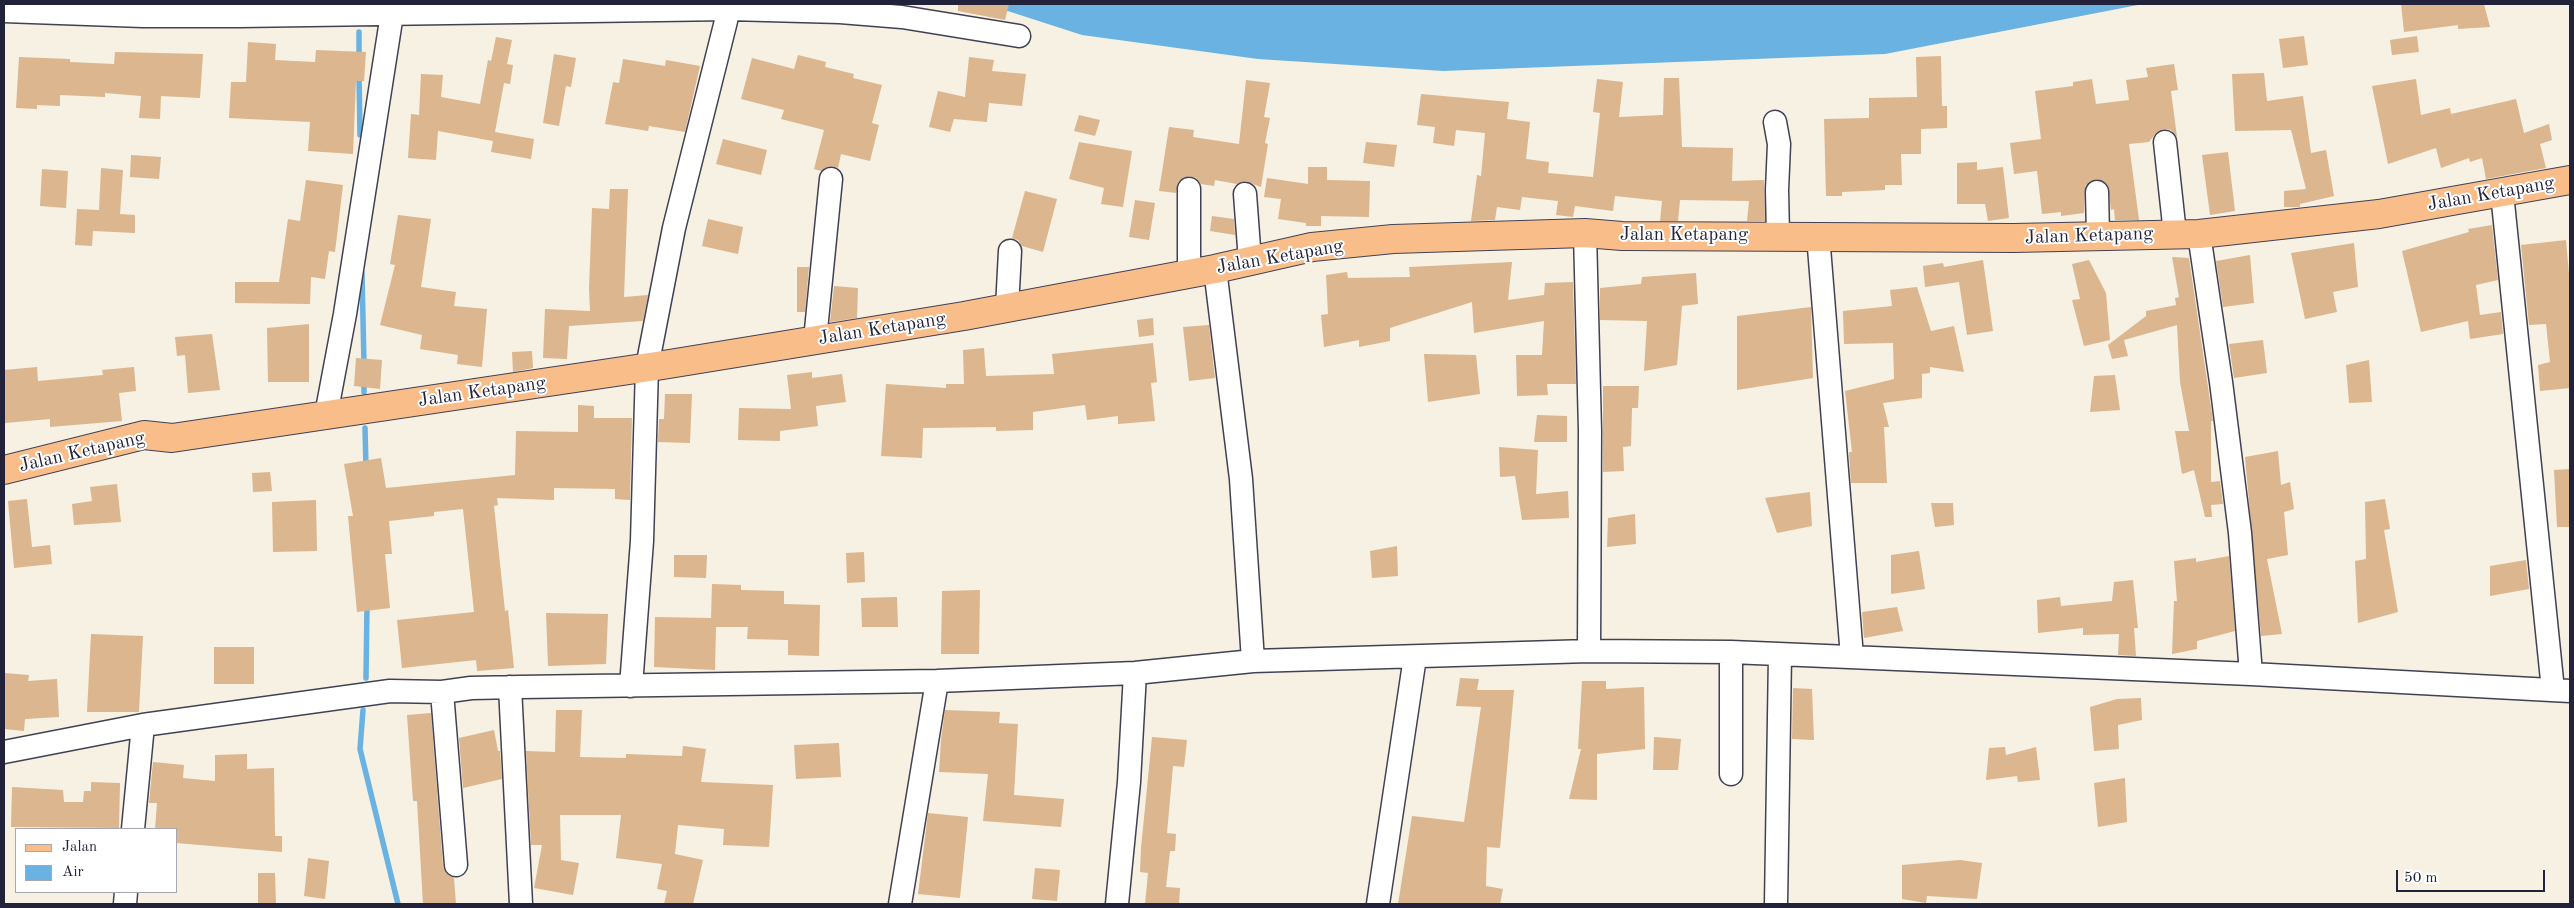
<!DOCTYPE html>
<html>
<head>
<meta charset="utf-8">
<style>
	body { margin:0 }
	#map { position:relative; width:2574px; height:908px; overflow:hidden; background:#f6f1e2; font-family:"Old Standard TT",serif }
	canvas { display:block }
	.frame { position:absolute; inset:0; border:5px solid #22223b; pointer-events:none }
	.legend { position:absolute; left:15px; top:828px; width:162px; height:65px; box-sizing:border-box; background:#fff; border:1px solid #a7a7b1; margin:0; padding:6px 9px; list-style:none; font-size:15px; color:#22223b }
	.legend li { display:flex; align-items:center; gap:10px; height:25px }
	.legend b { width:25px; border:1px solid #a7a7b1 }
	.scale { position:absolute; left:2396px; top:870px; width:149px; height:22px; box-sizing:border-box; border:2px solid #22223b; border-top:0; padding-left:6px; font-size:15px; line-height:18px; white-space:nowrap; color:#22223b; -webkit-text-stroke:4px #fff; paint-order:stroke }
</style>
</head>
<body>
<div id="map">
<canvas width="2574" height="908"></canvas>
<div class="frame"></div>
<ul class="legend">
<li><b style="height:6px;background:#f8bd89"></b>Jalan</li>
<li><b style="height:14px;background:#6ab2e1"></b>Air</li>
</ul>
<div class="scale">50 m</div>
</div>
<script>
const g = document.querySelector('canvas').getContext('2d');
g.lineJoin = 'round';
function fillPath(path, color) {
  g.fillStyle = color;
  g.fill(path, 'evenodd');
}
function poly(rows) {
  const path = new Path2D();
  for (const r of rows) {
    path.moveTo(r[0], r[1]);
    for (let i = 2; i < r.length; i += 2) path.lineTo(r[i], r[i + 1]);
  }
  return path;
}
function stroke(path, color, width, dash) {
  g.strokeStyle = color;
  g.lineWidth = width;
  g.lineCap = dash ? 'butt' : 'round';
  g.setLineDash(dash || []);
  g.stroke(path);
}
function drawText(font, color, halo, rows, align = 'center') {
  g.font = font + ' "Old Standard TT",serif';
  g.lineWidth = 4;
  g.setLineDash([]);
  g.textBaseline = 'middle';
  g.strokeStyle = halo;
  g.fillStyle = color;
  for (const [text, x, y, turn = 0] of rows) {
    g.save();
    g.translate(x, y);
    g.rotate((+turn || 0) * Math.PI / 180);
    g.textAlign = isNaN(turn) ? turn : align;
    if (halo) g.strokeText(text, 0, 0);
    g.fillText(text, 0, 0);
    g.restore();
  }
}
fillPath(poly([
	[986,4,2143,4,1885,54,1443,71,1258,59,1082,35]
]), '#6ab2e1');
stroke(poly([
	[359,32,359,58],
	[359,74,360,135],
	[362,273,364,365],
	[364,379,364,392],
	[365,428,366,468],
	[366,678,367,605],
	[363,710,360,749,398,904]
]), '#6ab2e1', 5.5);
fillPath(poly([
	[958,4,1009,4,1005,20,958,11],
	[2401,4,2484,4,2490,27,2458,29,2458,25,2404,32],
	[2304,36,2308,65,2283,68,2279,39],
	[2417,36,2419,52,2392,55,2390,40],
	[496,37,512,40,507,64,513,65,510,84,504,83,495,132,534,139,531,159,491,152,493,141,438,131,436,160,408,158,411,114,419,115,421,74,443,75,441,97,480,104,488,60,491,61],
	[248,42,276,44,275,60,315,62,316,50,366,52,364,81,356,81,353,154,308,151,310,122,229,118,231,82,246,82],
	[115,52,203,54,200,98,161,96,160,119,139,118,141,96,105,93,105,97,60,95,60,106,37,105,37,109,16,108,19,57,70,59,70,62,114,64],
	[554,54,576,58,571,87,566,86,559,126,543,123],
	[798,55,826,62,825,67,854,74,853,78,882,85,872,123,879,125,870,161,841,154,838,168,832,166,821,171,814,169,824,130,781,119,784,110,741,99,752,58,794,69],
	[1941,56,1942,106,1947,106,1947,128,1921,129,1921,154,1901,154,1902,185,1885,185,1885,190,1842,192,1842,196,1826,196,1824,119,1869,118,1869,98,1917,97,1916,57],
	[969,57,994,60,992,71,1026,74,1022,106,989,103,987,122,954,119,950,132,929,127,938,91,965,97],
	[623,59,665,66,666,60,700,66,685,132,649,126,648,131,605,124,613,82,619,83],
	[2174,64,2178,90,2171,91,2177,137,2171,130,2163,129,2157,132,2149,142,2129,144,2139,220,2115,220,2114,209,2111,210,2108,186,2097,179,2091,181,2085,186,2084,213,2061,216,2061,212,2042,214,2037,171,2014,174,2010,143,2041,139,2035,91,2073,86,2073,82,2092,79,2096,104,2129,100,2126,80,2148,77,2146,68],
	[2264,73,2267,101,2303,96,2311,153,2326,150,2334,196,2300,204,2300,207,2284,207,2284,191,2306,189,2291,130,2235,131,2232,74],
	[1664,78,1679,78,1682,147,1733,148,1732,181,1764,180,1765,221,1747,221,1749,201,1680,200,1678,221,1660,221,1662,201,1615,196,1613,211,1575,206,1573,217,1556,215,1558,201,1522,197,1520,210,1497,207,1495,220,1471,221,1477,175,1481,176,1485,133,1456,130,1454,146,1433,143,1435,127,1417,125,1421,94,1509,102,1507,119,1530,122,1526,159,1549,162,1548,173,1593,177,1600,113,1593,112,1597,79,1623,82,1619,117,1663,115],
	[2416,79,2421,115,2450,108,2451,114,2516,99,2524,133,2549,124,2552,140,2540,144,2546,168,2486,179,2482,158,2470,162,2469,158,2441,168,2436,148,2388,164,2372,86],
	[1246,80,1270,83,1264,117,1270,118,1265,143,1268,144,1261,187,1245,181,1237,184,1215,180,1214,186,1201,184,1196,178,1189,176,1178,182,1176,193,1159,191,1169,127,1194,130,1193,137,1239,144],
	[1079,115,1100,120,1095,136,1074,131],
	[723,139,767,150,761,175,716,164],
	[1079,142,1132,151,1123,207,1101,204,1104,188,1069,179],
	[1366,142,1397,145,1394,167,1363,163],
	[2228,152,2235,211,2210,215,2202,155],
	[131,155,161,157,159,179,130,177],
	[1977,162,1977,170,2003,167,2009,218,1988,221,1985,204,1957,204,1957,163],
	[1308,167,1327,167,1327,180,1370,181,1369,217,1321,216,1321,226,1306,226,1306,223,1278,219,1281,199,1264,197,1267,178,1308,184],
	[101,168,123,170,120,214,135,215,135,233,93,231,92,246,75,245,77,209,99,210],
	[42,169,68,171,66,208,40,206],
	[306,180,343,185,335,252,329,251,325,279,311,277,310,304,235,303,235,282,279,282,288,219,300,221],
	[610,189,628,189,624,297,648,295,643,321,569,326,567,359,543,358,545,309,590,311,589,289,592,208,609,209],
	[1025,191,1057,199,1043,252,1022,246,1018,240,1012,238],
	[1135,200,1155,203,1149,240,1129,237],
	[398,215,431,219,421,287,456,292,454,306,487,309,482,367,457,364,458,355,420,349,422,335,380,325,395,265,390,264],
	[1212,216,1234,219,1235,235,1210,231],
	[708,219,743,227,738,254,702,246],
	[2492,225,2498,280,2476,285,2480,315,2501,312,2503,334,2470,339,2468,321,2421,332,2402,251,2469,232,2468,229],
	[2566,240,2570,286,2570,388,2540,391,2538,365,2550,362,2546,324,2529,325,2521,245],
	[2354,243,2358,287,2333,292,2337,312,2305,319,2291,253],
	[2250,255,2254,303,2223,307,2216,261],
	[2172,257,2189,258,2213,421,2211,421,2211,482,2220,481,2223,504,2211,505,2212,517,2205,517,2194,470,2182,474,2175,431,2189,431,2180,382,2177,325,2124,340,2128,356,2112,359,2108,345,2146,316,2146,311,2176,305,2175,298,2179,297],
	[1983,260,1993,331,1967,335,1959,282,1925,287,1923,266,1943,263,1944,267],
	[2089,260,2106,293,2110,340,2084,346,2072,300,2080,299,2072,264],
	[1512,262,1508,300,1544,295,1545,283,1573,282,1576,384,1547,384,1548,395,1517,396,1516,355,1542,355,1544,321,1474,333,1472,302,1390,328,1390,341,1359,347,1359,340,1324,347,1321,315,1328,314,1326,275,1347,272,1348,278,1410,277,1409,267],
	[797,267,809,267,805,312,797,312],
	[1696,273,1698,304,1682,306,1677,365,1644,371,1647,321,1600,320,1600,288,1641,284,1642,277],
	[834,286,858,288,857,318,830,322],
	[1917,287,1931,331,1954,326,1964,372,1930,367,1930,373,1922,374,1922,398,1883,403,1889,427,1884,427,1887,483,1851,483,1849,452,1852,452,1845,391,1894,379,1893,343,1844,344,1843,311,1892,306,1890,290],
	[1811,307,1813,378,1737,390,1737,316],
	[1153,318,1154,335,1139,337,1137,320],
	[309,324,309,382,268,382,267,328],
	[1209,325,1215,378,1189,381,1183,327],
	[212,334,220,390,188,393,185,355,177,356,175,337],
	[2263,340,2267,373,2234,378,2229,344],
	[1153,343,1157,382,1151,383,1155,421,1118,424,1118,416,1087,420,1085,405,1033,412,1033,430,996,431,996,427,923,428,922,458,881,456,886,384,946,388,946,384,964,384,963,350,984,348,986,376,1054,374,1052,354],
	[532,351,533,368,513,372,512,352],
	[1424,354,1476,355,1480,394,1428,402],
	[356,358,382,360,380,389,354,386],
	[2369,360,2372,402,2349,403,2346,365],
	[37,367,38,381,103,375,102,370,134,367,136,391,119,393,122,421,50,427,50,419,5,423,4,370],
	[812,372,812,378,842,374,846,402,816,406,818,426,780,431,780,441,738,440,739,408,791,409,787,375],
	[2115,375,2120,410,2090,412,2094,376],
	[1603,386,1639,386,1638,408,1632,408,1631,446,1623,447,1624,471,1603,472],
	[665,394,692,394,690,443,658,442,659,419,664,419],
	[578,405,594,406,594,418,632,418,630,500,615,499,615,489,554,488,554,500,497,498,498,505,494,506,505,611,508,610,514,668,477,671,476,660,402,668,397,620,474,612,463,509,434,512,434,516,389,521,392,554,385,554,390,608,357,612,348,516,353,516,344,464,381,458,386,488,515,475,516,431,578,432],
	[1537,415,1567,416,1567,442,1534,442],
	[1499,447,1538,450,1536,494,1568,491,1569,518,1522,520,1515,476,1500,477],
	[2278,451,2281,485,2290,482,2294,509,2284,512,2288,555,2267,559,2282,634,2261,636,2245,457],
	[2570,469,2570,527,2557,527,2554,470],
	[270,472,272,491,253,492,252,473],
	[117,484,121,522,74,525,72,504,92,501,90,487],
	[1810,492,1812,526,1777,533,1765,498],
	[27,499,32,547,50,545,52,564,14,568,8,501],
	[2385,499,2390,529,2384,530,2398,612,2358,623,2355,561,2366,559,2365,502],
	[316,500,317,551,273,552,272,502],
	[1931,503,1953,503,1954,525,1935,527],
	[1635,514,1636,544,1607,547,1608,518],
	[1397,546,1398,576,1372,578,1370,551],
	[1919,551,1925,589,1891,594,1891,555],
	[864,552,865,582,847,583,846,553],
	[674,555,707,555,706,578,674,577],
	[2229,556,2235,631,2197,641,2197,649,2172,654,2174,601,2177,601,2174,561,2196,558,2196,562],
	[2526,560,2529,589,2490,596,2490,566],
	[2133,580,2138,628,2134,628,2136,656,2118,655,2119,634,2083,635,2083,628,2038,633,2037,600,2060,597,2061,606,2112,601,2114,582],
	[712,584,741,585,741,590,784,591,784,604,820,605,819,656,788,655,788,640,747,639,748,627,716,627,715,670,654,667,655,617,711,618],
	[980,590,979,654,941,654,942,591],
	[897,597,898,627,862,627,861,598],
	[1897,607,1903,631,1864,638,1862,612],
	[546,613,608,614,606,664,548,666],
	[91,634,143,636,139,712,87,712],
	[214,647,254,647,254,684,214,684],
	[4,673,29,675,28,681,57,679,59,717,25,719,24,731,4,729],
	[1460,678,1479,679,1477,690,1514,690,1500,848,1487,847,1486,886,1503,889,1500,904,1398,904,1412,816,1464,822,1481,707,1456,706],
	[1582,681,1606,681,1606,689,1644,687,1645,749,1597,754,1597,800,1569,799,1581,749,1578,749],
	[1793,688,1812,689,1814,740,1792,739],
	[2141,698,2142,720,2118,725,2119,749,2094,751,2090,707,2117,699],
	[556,710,582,710,580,757,626,758,626,754,682,756,683,746,706,749,701,782,773,785,769,847,723,845,724,829,678,825,675,854,703,860,693,904,664,904,667,891,657,889,662,864,616,858,621,815,560,815,561,860,579,863,573,895,534,888,542,845,531,845,526,751,555,752],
	[945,710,1000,712,999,723,1018,724,1014,795,1064,799,1061,827,983,821,988,774,939,772,941,740],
	[431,713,443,866,446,873,454,878,456,904,423,904,417,801,413,801,407,715],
	[494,730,498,751,500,751,502,779,463,788,459,738],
	[1152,737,1187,740,1184,767,1173,766,1167,833,1176,834,1175,851,1170,851,1166,887,1180,888,1179,904,1145,904,1148,873,1140,872,1141,848],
	[1654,737,1681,739,1678,770,1653,770],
	[839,743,841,777,796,779,794,745],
	[2005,747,2006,755,2036,747,2040,780,2018,782,2017,776,1986,780,1989,748],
	[247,754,247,769,274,768,275,836,282,836,282,852,176,843,176,829,155,829,157,803,149,803,153,762,184,765,183,778,215,781,215,755],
	[2125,778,2127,822,2098,827,2094,783],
	[91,782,120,783,119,828,11,827,12,787,63,790,64,802,83,802,84,791,91,791],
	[928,813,968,817,960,898,918,894],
	[308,858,329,861,325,899,304,896],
	[1960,860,1982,863,1977,899,1927,896,1926,903,1902,899,1902,865],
	[1035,868,1060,870,1057,901,1032,899],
	[258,873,275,873,276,904,258,904]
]), '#dbb68e');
const minor = poly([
	[729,9,840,12,902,17,1019,36],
	[4,11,143,16,239,16,729,9,674,228,647,367,642,541,631,686],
	[1775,122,1779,144,1777,190,1778,236],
	[2165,142,2175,234],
	[2097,192,2098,235],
	[2502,193,2553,690],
	[1245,194,1250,261],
	[1585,233,1590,431,1589,651],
	[2199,234,2221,382,2240,533,2251,674],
	[1818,235,1852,657],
	[1215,269,1241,479,1253,661],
	[1189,273,1189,189],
	[1007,308,1010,251],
	[815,340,831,179],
	[326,415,345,314,392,14],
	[1731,652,1731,774],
	[510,687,521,904],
	[442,692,456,865],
	[4,752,143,725,390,691,442,692,471,688,520,687,937,681,1135,673,1253,661,1589,651,1731,652,2251,674,2570,691],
	[133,829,143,725],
	[125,904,126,892],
	[900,904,937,681],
	[1117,904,1129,782,1135,673],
	[1378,904,1415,657],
	[1776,904,1780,655]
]);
const major = poly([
	[4,470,144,435,172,438,663,365,964,316,1215,269,1312,247,1393,239,1585,233,1622,236,2014,238,2199,234,2379,214,2570,180]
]);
stroke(minor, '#424154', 25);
stroke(major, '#424154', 30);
stroke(minor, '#fff', 22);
stroke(major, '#f8bd89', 28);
drawText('19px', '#22223b', '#fff', [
	["Jalan Ketapang",2491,194,-10],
	["Jalan Ketapang",1684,235],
	["Jalan Ketapang",2089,236,-2],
	["Jalan Ketapang",1280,257,-10],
	["Jalan Ketapang",882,329,-9],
	["Jalan Ketapang",482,392,-8],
	["Jalan Ketapang",82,452,-13]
]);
</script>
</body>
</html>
